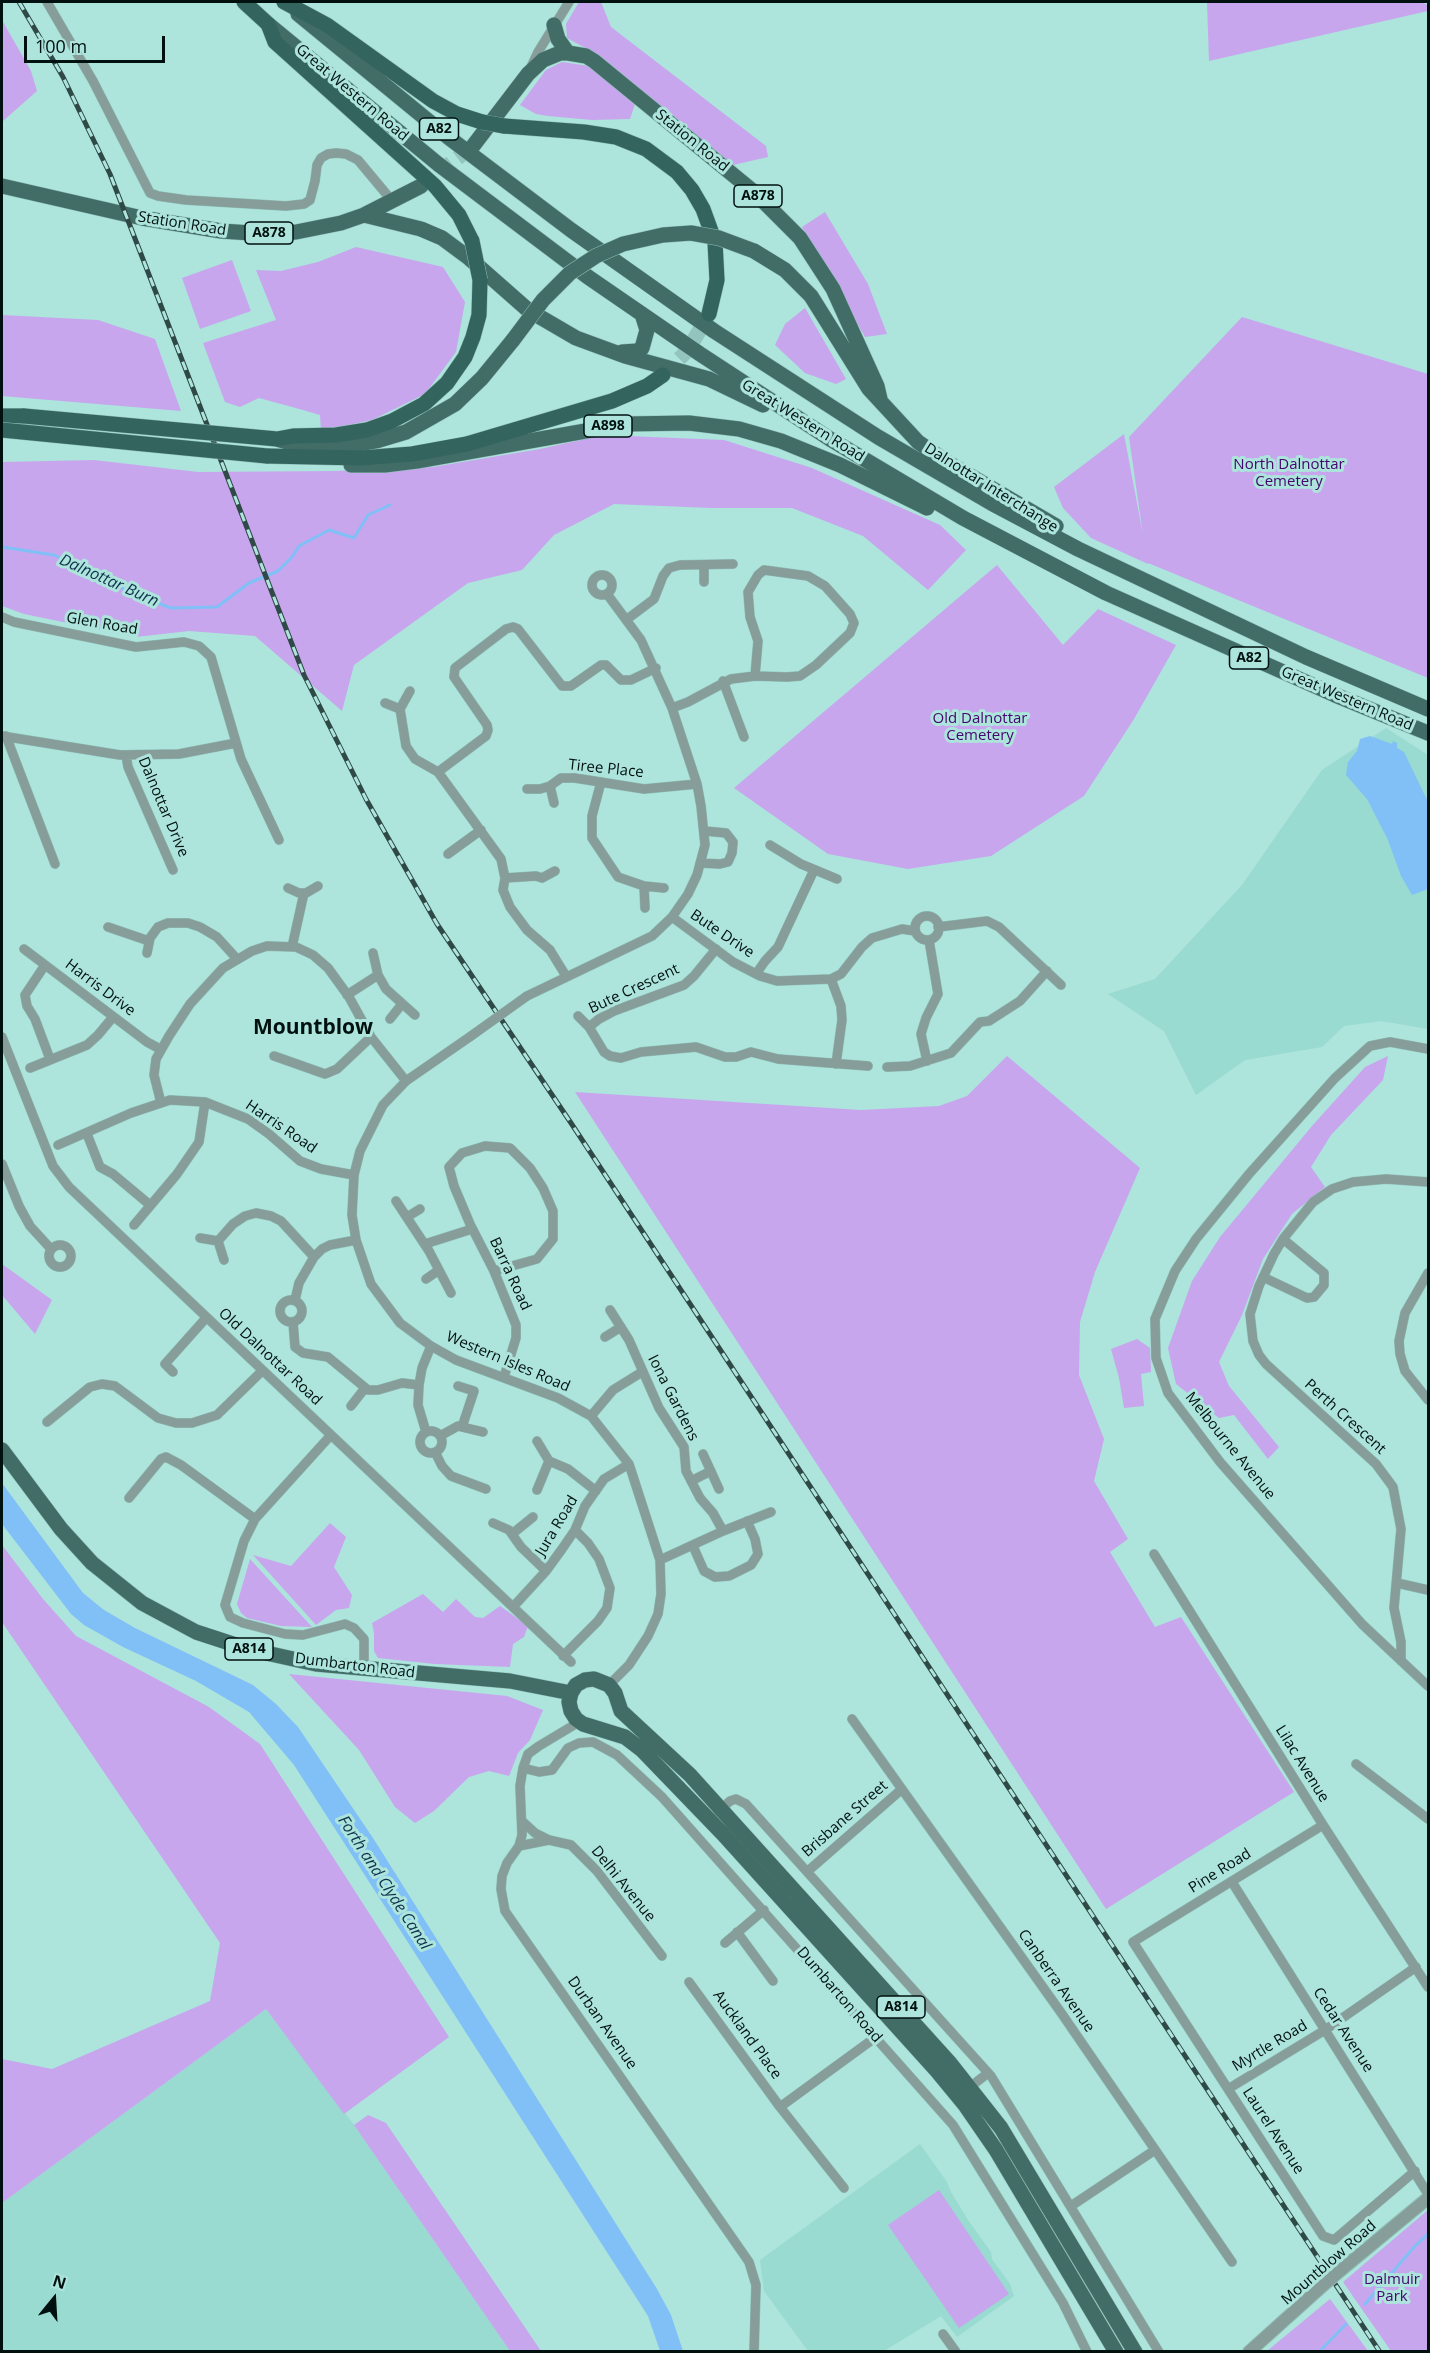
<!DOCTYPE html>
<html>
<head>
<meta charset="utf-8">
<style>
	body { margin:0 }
	#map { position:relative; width:1430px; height:2353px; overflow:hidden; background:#ade4dc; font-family:"Open Sans",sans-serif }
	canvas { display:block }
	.frame { position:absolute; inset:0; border:3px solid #00110f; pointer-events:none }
	.north { position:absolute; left:24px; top:2269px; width:60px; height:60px; -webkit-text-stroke:4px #ade4dc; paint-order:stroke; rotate:18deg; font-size:16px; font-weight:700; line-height:24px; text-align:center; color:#00110f }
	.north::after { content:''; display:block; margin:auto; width:21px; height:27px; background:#00110f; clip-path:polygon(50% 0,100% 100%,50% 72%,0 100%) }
	.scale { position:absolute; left:24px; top:36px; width:141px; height:27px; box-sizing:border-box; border:3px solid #00110f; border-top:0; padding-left:8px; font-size:18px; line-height:21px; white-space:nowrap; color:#00110f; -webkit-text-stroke:4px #ade4dc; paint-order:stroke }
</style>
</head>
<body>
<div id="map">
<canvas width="1430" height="2353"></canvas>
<div class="frame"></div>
<div class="north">N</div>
<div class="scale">100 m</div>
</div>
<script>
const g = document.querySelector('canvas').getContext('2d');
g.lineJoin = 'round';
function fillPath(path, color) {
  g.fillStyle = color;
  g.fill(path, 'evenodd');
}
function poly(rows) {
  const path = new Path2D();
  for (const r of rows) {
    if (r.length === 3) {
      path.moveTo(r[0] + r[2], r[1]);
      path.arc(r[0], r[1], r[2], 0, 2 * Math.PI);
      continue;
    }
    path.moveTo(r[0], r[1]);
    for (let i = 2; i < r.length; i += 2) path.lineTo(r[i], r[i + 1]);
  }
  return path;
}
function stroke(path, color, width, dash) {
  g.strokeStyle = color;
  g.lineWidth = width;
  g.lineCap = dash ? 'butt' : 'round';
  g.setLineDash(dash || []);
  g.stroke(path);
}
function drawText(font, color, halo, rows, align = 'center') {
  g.font = font + ' "Open Sans",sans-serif';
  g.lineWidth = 6;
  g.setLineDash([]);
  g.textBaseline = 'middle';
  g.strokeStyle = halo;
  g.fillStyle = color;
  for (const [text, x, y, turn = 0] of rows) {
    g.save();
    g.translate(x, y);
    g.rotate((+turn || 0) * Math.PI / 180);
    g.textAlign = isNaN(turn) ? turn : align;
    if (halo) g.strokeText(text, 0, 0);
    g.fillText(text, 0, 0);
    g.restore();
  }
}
fillPath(poly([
	[1386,728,1428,755,1428,1029,1381,1021,1344,1026,1322,1047,1245,1060,1196,1095,1164,1031,1108,994,1155,979,1242,885,1322,770],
	[266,2009,354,2125,510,2351,2,2351,2,2203],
	[920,2144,947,2182,951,2192,968,2220,991,2252,992,2259,1010,2284,1014,2296,957,2337,941,2316,884,2351,808,2351,764,2291,760,2260]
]), '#99dad1');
fillPath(poly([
	[579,2,601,2,611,27,766,146,768,157,733,165,598,55,567,38,566,24],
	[1207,2,1420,2,1428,5,1428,11,1209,61],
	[2,20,31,71,37,91,3,121,2,120],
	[562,62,589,66,635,104,630,119,592,120,548,116,536,114,520,105,546,70],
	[825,212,868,284,887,334,865,337,802,227],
	[356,247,443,267,465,302,456,352,425,394,372,420,321,431,320,415,303,410,259,398,240,407,225,402,203,343,276,320,256,270,281,271,318,262],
	[232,260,251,311,200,329,182,278],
	[805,308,846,379,836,384,805,373,775,345,785,324],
	[2,315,98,320,155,339,181,411,2,396],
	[1242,317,1428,374,1428,678,1148,563,1148,564,1091,538,1063,508,1054,487,1124,434,1143,535,1129,437],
	[603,435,724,440,812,468,940,525,966,550,928,590,863,536,792,508,711,508,614,504,554,535,522,570,468,583,354,665,342,711,255,636,189,631,136,637,24,614,2,606,2,462,94,460,198,472,336,471,433,467,540,449],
	[997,565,1063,645,1098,609,1176,645,1134,719,1084,796,991,856,908,869,828,854,734,788],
	[1007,1056,1140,1168,1095,1272,1080,1322,1079,1375,1104,1439,1094,1481,1128,1539,1110,1552,1155,1627,1181,1617,1294,1792,1106,1909,575,1092,861,1110,939,1106,967,1096],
	[1388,1056,1383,1080,1331,1135,1311,1167,1325,1187,1292,1214,1263,1259,1242,1315,1219,1362,1229,1386,1279,1447,1268,1459,1234,1415,1219,1418,1176,1384,1168,1348,1192,1281,1220,1237,1312,1126,1365,1067],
	[2,1264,52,1300,35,1334,2,1295],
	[1137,1339,1150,1348,1151,1372,1141,1374,1144,1406,1124,1408,1119,1378,1111,1349],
	[330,1523,346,1537,334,1567,352,1595,349,1608,336,1610,316,1625,253,1555,291,1566],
	[2,1545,43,1599,76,1636,209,1707,260,1744,449,2037,344,2114,266,2009,2,2203,2,2059,52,2069,210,2001,220,1943,2,1622],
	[250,1559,312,1627,281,1626,247,1618,241,1613,237,1604],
	[423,1594,443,1612,456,1599,475,1617,483,1618,500,1606,528,1626,524,1637,513,1644,510,1667,435,1664,378,1658,374,1651,374,1633,372,1623],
	[289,1674,507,1696,543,1710,530,1740,518,1753,509,1776,489,1771,469,1777,434,1811,415,1823,395,1807,359,1750],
	[368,2115,386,2123,541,2351,510,2351,354,2125],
	[939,2190,1009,2294,959,2328,888,2225],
	[1428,2210,1428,2351,1391,2351,1343,2282],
	[1330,2299,1368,2351,1347,2350,1267,2351]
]), '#c7a6ee');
fillPath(poly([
	[1370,736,1392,744,1393,741,1397,743,1397,748,1404,752,1428,802,1428,889,1412,895,1401,876,1388,840,1367,799,1346,775,1348,762,1357,751,1360,739],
	[2,1483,83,1593,104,1610,135,1628,253,1685,276,1704,298,1727,373,1838,657,2289,671,2315,683,2351,660,2351,648,2316,294,1765,249,1712,196,1681,123,1647,84,1625,71,1614,2,1524]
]), '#80c0f6');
stroke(poly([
	[2,547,54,555,134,594,171,608,217,607,249,583,278,571,292,557,299,546,329,530,354,538,368,515,390,505],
	[1365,2304,1415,2246,1428,2234],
	[1319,2352,1346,2324]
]), '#80c0f6', 3);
stroke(poly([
	[421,186,473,146]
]), '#93c4bd', 15, [15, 8]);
stroke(poly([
	[663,375,688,350,709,314]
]), '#93c4bd', 15, [15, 8]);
const minor = poly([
	[47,2,93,81,150,193,158,196,186,200,286,206,304,204,310,200,315,181,317,165,321,158,328,154,336,153,346,154,358,160,393,202],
	[531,67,538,52,569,2],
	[704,565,704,582],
	[602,585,10],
	[2,617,14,622,136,647,184,642,199,646,211,657,241,759,279,840],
	[626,620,654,599,663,576,669,568,680,565,733,564],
	[723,681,744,737],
	[385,703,400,709,410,691],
	[672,708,688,702,731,679,755,676,787,677,800,676,816,665,850,633,854,623,850,614,825,586,808,576,764,570,758,575,748,592,750,617,758,641,755,676],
	[400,709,406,746,415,759,438,772],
	[2,736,120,755,179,754,236,743],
	[6,736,55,864],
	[126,755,128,767,173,870],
	[601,782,592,816,592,838,618,877,644,886,664,888],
	[550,786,554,803],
	[527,789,540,789,550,786,561,778,575,778,644,789,697,784],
	[770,845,801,864,837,879],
	[448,854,481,830],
	[700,863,720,864,728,862,732,853,733,842,726,833,705,831],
	[505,878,536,876,542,878,555,871],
	[644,886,645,908],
	[288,888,299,893,306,893,318,886],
	[927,928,12],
	[672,917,733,962,760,976,777,981,831,979,841,974,862,947,872,938,902,929,915,931],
	[108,927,149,941],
	[938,927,987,921,999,927,1061,985],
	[292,947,304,893],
	[24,949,147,1042,160,1049],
	[147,953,150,938,158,927,168,923,188,923,200,927,217,937,237,959],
	[373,953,378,975,386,989,415,1015],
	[45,965,25,995,27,1006,35,1019,50,1059],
	[756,974,765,961,778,947,814,870],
	[566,976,550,950,527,930,510,907,503,890,505,878,501,859,438,772,486,736,488,730,487,725,454,677,455,668,506,629,513,627,518,629,562,686,571,686,601,665,606,665,621,680,631,680,656,668],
	[831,979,841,1006,842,1020,836,1064],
	[347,995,378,975],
	[527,996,652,936,672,917,688,894,697,875,705,845,701,806,697,784,672,708,641,640,607,594],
	[578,1016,589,1027,604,1052,610,1056,621,1058,641,1052,696,1047,725,1057,736,1057,751,1052,778,1059,868,1066],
	[390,1019,402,1004],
	[589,1027,599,1019,614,1011,684,985,694,976,716,949],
	[471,1036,406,1081,383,1105,360,1151,354,1175,352,1215,356,1240,371,1284,400,1323,431,1346,456,1360,558,1398,591,1416,629,1464,660,1560,661,1594,658,1614,648,1636,629,1665,609,1685],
	[2,1037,53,1166,69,1187,571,1662],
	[1428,1049,1390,1042,1370,1046,1335,1078,1249,1174,1196,1239,1175,1271,1155,1319,1156,1358,1168,1393,1220,1462,1362,1624,1428,1686],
	[274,1056,325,1074,337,1069,371,1037],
	[927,1061,921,1034,926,1018,938,994,929,940],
	[887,1067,910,1066,951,1053,980,1022,989,1021,1020,1001,1047,971],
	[30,1068,87,1045,98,1035,113,1017],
	[161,1103,154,1075,156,1059,169,1036,190,1004,223,968,252,951,267,946,296,947,313,955,328,968,349,997,371,1037,406,1081],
	[87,1134,100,1167,113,1174,150,1205],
	[58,1145,131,1113,170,1100,205,1102,248,1119,269,1134,300,1161,321,1169,354,1175],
	[2,1164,19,1206,30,1226,51,1249],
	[396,1201,429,1251,451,1293],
	[407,1217,420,1209],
	[134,1225,177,1174,199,1142,205,1102],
	[200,1238,218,1241,224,1260],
	[218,1241,233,1224,245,1216,256,1213,271,1216,281,1221,314,1257],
	[425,1244,472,1229],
	[60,1256,11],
	[494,1271,537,1259,553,1239,553,1211,543,1188,530,1168,510,1148,485,1146,462,1153,449,1167,454,1186,470,1224,494,1271,516,1325,516,1338,504,1377],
	[1428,1273,1405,1313,1399,1341,1400,1354,1405,1371,1428,1400],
	[1263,1277,1307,1298,1314,1297,1324,1285,1324,1273,1283,1239],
	[426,1279,439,1270],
	[291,1311,11],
	[295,1300,299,1283,314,1257,322,1249,330,1245,356,1240],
	[610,1310,629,1340,659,1408,684,1447,686,1471,700,1498,713,1513,723,1531],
	[293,1322,295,1347,303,1353,328,1357,368,1390,378,1390,402,1383,419,1385],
	[605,1337,621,1327],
	[173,1372,165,1364,206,1318],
	[458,1386,474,1391,462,1427],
	[351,1406,365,1388],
	[591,1416,613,1390,642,1372],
	[47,1422,90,1387,102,1384,115,1386,158,1418,176,1423,192,1423,217,1415,262,1371],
	[431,1442,11],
	[426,1432,418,1405,419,1385,422,1368,431,1346],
	[331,1435,255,1519,244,1541,225,1605,230,1617,243,1623,285,1634,303,1635,345,1624,354,1628,364,1639,364,1670],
	[440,1436,458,1426,483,1432],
	[537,1441,549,1461,568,1469,596,1491],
	[435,1452,442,1466,451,1476,486,1489],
	[703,1454,719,1489],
	[691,1481,711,1471],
	[537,1490,549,1461],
	[129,1498,161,1459,166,1457,181,1465,255,1519],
	[493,1523,509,1530,521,1547,546,1571],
	[512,1534,533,1517],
	[693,1546,704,1571,715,1577,729,1576,751,1565,758,1554,755,1539,747,1521],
	[1154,1554,1323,1825,1428,1987],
	[660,1560,723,1531,771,1512],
	[1397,1583,1428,1590],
	[513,1607,546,1571,562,1549,575,1530,585,1506,604,1479,629,1464],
	[563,1656,598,1621,607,1608,610,1588,599,1559,588,1543,575,1530],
	[1401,1661,1401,1642,1394,1608,1401,1529,1393,1487,1376,1464,1266,1364,1259,1355,1253,1341,1250,1314,1259,1286,1274,1254,1283,1239,1313,1202,1332,1189,1353,1182,1386,1179,1428,1182],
	[852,1719,1062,2014,1232,2262],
	[579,1722,539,1746,528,1754,523,1768,520,1786,522,1835,519,1846,507,1863,502,1876,501,1889,505,1911,749,2262,756,2285,754,2352],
	[1356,1764,1428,1819],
	[523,1768,539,1772,552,1770,568,1748,579,1743,593,1742,617,1755,662,1797,953,2125,1063,2303,1087,2352],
	[718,1812,730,1801,736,1799,746,1804,991,2076,1159,2352],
	[523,1822,535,1833,549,1840],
	[1323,1825,1133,1942,1323,2236,1334,2240,1415,2171],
	[519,1846,549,1840,571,1845,597,1871,662,1956],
	[808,1871,902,1789],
	[1232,1882,1428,2194],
	[737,1932,773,1981],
	[725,1943,764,1910],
	[689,1982,780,2107,844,2188],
	[970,2087,988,2073],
	[1228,2089,1325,2030,1416,1967],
	[780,2107,876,2037],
	[1071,2206,1155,2150],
	[943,2334,956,2352]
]);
const tertiary = poly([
	[1341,2270,1428,2198],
	[1249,2352,1319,2289]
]);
const primary = poly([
	[298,14,448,137,571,230,714,331,878,437,993,504,1078,549,1306,657,1428,709],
	[268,24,438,164,588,277,700,354,830,439,963,518,1106,593,1335,695,1428,733],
	[554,25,558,39,568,53],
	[473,146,528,74,543,60,560,53,568,53,586,56,594,61,754,192,800,238,833,289,877,386,880,399],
	[2,186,142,218,221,231,251,233,296,232,341,223,364,215,421,186],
	[364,215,421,229,442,238,469,258,528,310,576,338,625,356,709,379,763,405],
	[754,251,785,270,811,296,869,389,918,442,950,464,1056,526],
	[622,352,637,351,642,348,647,330,642,314],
	[277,439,297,445,349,446,376,441,406,432,455,404,482,378,513,340],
	[351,465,385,465,417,461,625,424,689,423,739,429,781,441,840,465,927,508],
	[2,1450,61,1529,92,1563,142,1603,196,1632,248,1649,316,1664,510,1681,571,1693],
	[1116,2352,996,2150,965,2105,937,2071,723,1834,642,1750,625,1737,583,1724,576,1719,571,1711,569,1702,571,1693,576,1685,585,1680,594,1679,609,1685,615,1693,621,1711,690,1775,949,2062,1001,2128,1135,2352]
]);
const trunk = poly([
	[244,2,268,24,275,42,435,186,459,215,472,241],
	[284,2,327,25,433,101,457,114,482,122],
	[504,126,584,132,616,137,646,149,677,172,692,190,703,209,715,242,717,280,709,314],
	[2,416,24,416],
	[277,439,293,436,336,435,367,430,392,421,424,404,447,383,465,357,473,337,479,315,480,280],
	[267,456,361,458,412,454,467,444,612,401,647,386,663,375]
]);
stroke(minor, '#8ebeb7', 10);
stroke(tertiary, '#8ebeb7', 14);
stroke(primary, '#8ebeb7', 16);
stroke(trunk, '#8ebeb7', 16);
stroke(minor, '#879d9a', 9);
stroke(tertiary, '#879d9a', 12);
stroke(primary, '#426d67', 15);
stroke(trunk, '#34645e', 15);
const rail = poly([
	[19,2,63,77,110,174,304,675,366,799,437,924,571,1123,1380,2352]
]);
stroke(rail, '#2f4a46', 5);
stroke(rail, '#ade4dc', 3, [9]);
const minorBridge = poly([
	[471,1036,527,996]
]);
const tertiaryBridge = poly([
	[1319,2289,1341,2270]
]);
const primaryBridge = poly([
	[513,340,543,300,570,273,596,256,623,244,663,235,691,233,719,238,754,251]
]);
const trunkBridge = poly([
	[482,122,504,126],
	[472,241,480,280],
	[24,416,277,439],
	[2,430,267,456]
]);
stroke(minorBridge, '#8ebeb7', 10, []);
stroke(tertiaryBridge, '#8ebeb7', 14, []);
stroke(primaryBridge, '#8ebeb7', 16, []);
stroke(trunkBridge, '#8ebeb7', 16, []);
stroke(minorBridge, '#879d9a', 9);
stroke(tertiaryBridge, '#879d9a', 12);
stroke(primaryBridge, '#426d67', 15);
stroke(trunkBridge, '#34645e', 15);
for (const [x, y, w] of [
	[439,129,39],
	[758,196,48],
	[269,233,48],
	[608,426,48],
	[1249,658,39],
	[249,1649,48],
	[901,2007,48]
]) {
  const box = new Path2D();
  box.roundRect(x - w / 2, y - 11, w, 22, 4.5);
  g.fillStyle = '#ade4dc';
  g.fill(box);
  stroke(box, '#00110f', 1.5);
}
drawText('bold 14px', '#00110f', null, [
	["A82",439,129],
	["A878",758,196],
	["A878",269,233],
	["A898",608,426],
	["A82",1249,658],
	["A814",249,1649],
	["A814",901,2007]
]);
drawText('15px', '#00110f', '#ade4dc', [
	["Great Western Road",352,93,40],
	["Station Road",692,141,39],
	["Station Road",182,224,9],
	["Great Western Road",803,421,32],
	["Dalnottar Interchange",991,488,32],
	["Glen Road",102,624,10],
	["Great Western Road",1347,699,23],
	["Tiree Place",606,769,6],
	["Dalnottar Drive",163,807,67],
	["Bute Drive",722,934,34],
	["Harris Drive",100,988,37],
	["Bute Crescent",634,989,-25],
	["Harris Road",281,1127,34],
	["Barra Road",510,1274,65],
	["Old Dalnottar Road",270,1357,43],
	["Western Isles Road",508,1362,23],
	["Iona Gardens",673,1398,63],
	["Perth Crescent",1345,1417,42],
	["Melbourne Avenue",1230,1446,51],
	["Jura Road",557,1526,-59],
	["Dumbarton Road",355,1666,7],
	["Lilac Avenue",1302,1764,58],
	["Brisbane Street",845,1819,-41],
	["Pine Road",1220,1871,-32],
	["Delhi Avenue",623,1884,51],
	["Canberra Avenue",1056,1981,55],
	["Dumbarton Road",839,1995,49],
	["Durban Avenue",602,2023,55],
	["Cedar Avenue",1343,2030,57],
	["Auckland Place",747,2035,54],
	["Myrtle Road",1270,2046,-31],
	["Laurel Avenue",1273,2131,57],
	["Mountblow Road",1329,2263,-41]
]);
drawText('15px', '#45056e', '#ade4dc', [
	["North Dalnottar",1289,465],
	["Cemetery",1289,482],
	["Old Dalnottar",980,719],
	["Cemetery",980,736],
	["Dalmuir",1392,2280],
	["Park",1392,2297]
]);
drawText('italic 16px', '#0e314c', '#ade4dc', [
	["Dalnottar Burn",109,581,24],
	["Forth and Clyde Canal",384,1883,57]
]);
drawText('bold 21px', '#00110f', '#ade4dc', [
	["Mountblow",313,1028]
]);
</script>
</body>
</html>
